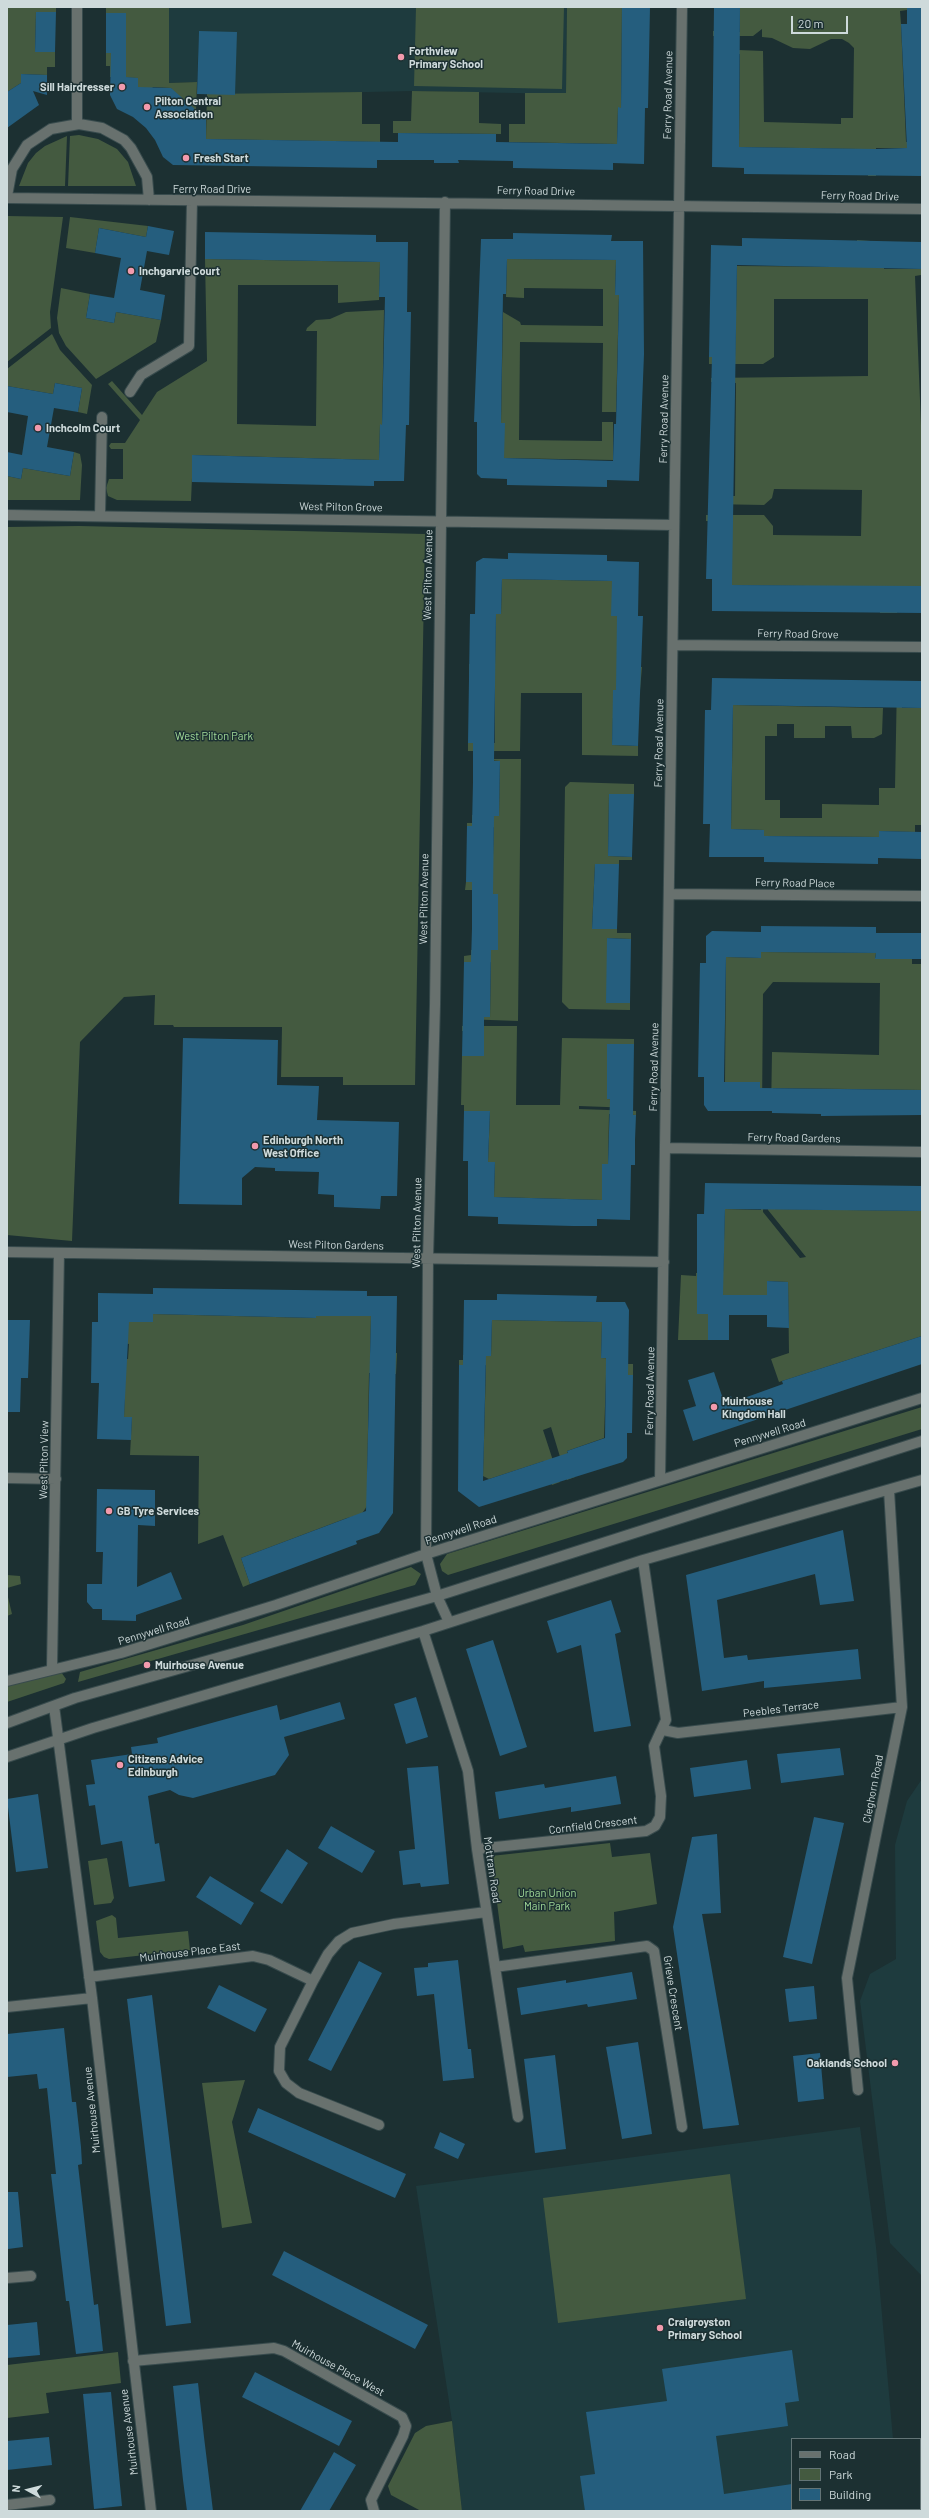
<!DOCTYPE html>
<html>
<head>
<meta charset="utf-8">
<style>
	body { margin:0 }
	#map { position:relative; width:929px; height:2518px; overflow:hidden; background:#1c3032; font-family:Barlow,sans-serif }
	canvas { display:block }
	.frame { position:absolute; inset:0; border:8px solid #cedadb; pointer-events:none }
	.legend { position:absolute; left:791px; top:2438px; width:130px; height:72px; box-sizing:border-box; background:#1c3032; border:1px solid #637476; margin:0; padding:5px 7px; list-style:none; font-size:12px; color:#cedadb }
	.legend li { display:flex; align-items:center; gap:8px; height:20px }
	.legend b { width:20px; border:1px solid #637476 }
	.north { position:absolute; left:8px; top:2470px; width:40px; height:40px; -webkit-text-stroke:3px #1c3032; paint-order:stroke; rotate:277deg; font-size:11px; font-weight:700; line-height:16px; text-align:center; color:#cedadb }
	.north::after { content:''; display:block; margin:auto; width:14px; height:18px; background:#cedadb; clip-path:polygon(50% 0,100% 100%,50% 72%,0 100%) }
	.scale { position:absolute; left:791px; top:16px; width:57px; height:18px; box-sizing:border-box; border:2px solid #cedadb; border-top:0; padding-left:5px; font-size:12px; line-height:14px; white-space:nowrap; color:#cedadb; -webkit-text-stroke:3px #1c3032; paint-order:stroke }
</style>
</head>
<body>
<div id="map">
<canvas width="929" height="2518"></canvas>
<div class="frame"></div>
<ul class="legend">
<li><b style="height:5px;background:#68716e"></b>Road</li>
<li><b style="height:11px;background:#445a40"></b>Park</li>
<li><b style="height:11px;background:#255e7e"></b>Building</li>
</ul>
<div class="north">N</div>
<div class="scale">20 m</div>
</div>
<script>
const g = document.querySelector('canvas').getContext('2d');
g.lineJoin = 'round';
function fillPath(path, color) {
  g.fillStyle = color;
  g.fill(path, 'evenodd');
}
function poly(rows) {
  const path = new Path2D();
  for (const r of rows) {
    path.moveTo(r[0], r[1]);
    for (let i = 2; i < r.length; i += 2) path.lineTo(r[i], r[i + 1]);
  }
  return path;
}
function stroke(path, color, width, dash) {
  g.strokeStyle = color;
  g.lineWidth = width;
  g.lineCap = dash ? 'butt' : 'round';
  g.setLineDash(dash || []);
  g.stroke(path);
}
function drawText(font, color, halo, rows, align = 'center') {
  g.font = font + ' Barlow,sans-serif';
  g.lineWidth = 3;
  g.setLineDash([]);
  g.textBaseline = 'middle';
  g.strokeStyle = halo;
  g.fillStyle = color;
  for (const [text, x, y, turn = 0] of rows) {
    g.save();
    g.translate(x, y);
    g.rotate((+turn || 0) * Math.PI / 180);
    g.textAlign = isNaN(turn) ? turn : align;
    if (halo) g.strokeText(text, 0, 0);
    g.fillText(text, 0, 0);
    g.restore();
  }
}
fillPath(poly([
	[169,7,567,7,566,94,412,91,235,95,199,31,197,82,169,83],
	[922,1779,922,2276,890,2243,860,2001,870,1974,896,1959,895,1845,907,1801],
	[860,2127,876,2247,893,2439,792,2439,792,2509,900,2509,900,2511,462,2511,452,2421,416,2186]
]), '#1e3b3e');
fillPath(poly([
	[7,7,56,7,56,12,36,12,35,51,55,52,55,67,47,67,47,75,21,74,21,83,7,92],
	[106,7,169,7,169,83,197,82,195,139,171,88,153,87,147,94,138,88,138,78,110,77,110,66,106,66,106,53,126,13,106,13],
	[416,7,564,7,562,89,414,86],
	[567,7,622,7,621,108,618,108,617,144,509,142,509,124,525,124,525,93,566,93],
	[740,7,907,7,907,10,900,11,901,24,906,142,913,142,913,148,876,148,876,176,868,176,868,153,859,149,739,147,740,54,714,54,714,49,763,51,764,122,841,124,841,118,853,118,854,48,849,43,842,39,831,39,810,49,793,48,772,38,762,37,762,29,753,36,713,36,713,31,740,32],
	[412,91,479,92,479,123,501,124,501,134,393,133,393,121,411,121],
	[362,92,362,124,380,124,380,142,206,139,207,94],
	[79,135,98,139,117,149,128,162,136,186,68,186,70,136],
	[67,136,65,186,19,186,28,163,36,153,45,146],
	[7,216,63,217,50,312,51,328,7,362],
	[70,217,148,226,146,237,99,228,95,253,66,248],
	[857,240,884,242,884,269,921,269,921,275,915,276,922,450,922,586,898,586,897,613,880,613,880,587,732,585,732,521,706,521,706,515,764,515,773,526,773,535,861,536,862,490,774,489,772,498,764,505,709,504,709,496,735,496,736,383,711,382,711,378,868,376,868,299,774,299,774,357,763,364,709,364,709,357,735,357,737,266,856,267],
	[205,259,380,262,379,300,338,303,338,285,238,285,237,424,316,426,317,331,306,331,307,328,316,320,330,319,346,312,384,310,382,425,380,425,379,460,193,455,191,501,117,500,108,496,106,488,109,479,123,479,123,449,111,449,109,446,111,443,125,443,140,420,108,384,112,381,142,415,157,392,207,361],
	[507,259,616,260,615,295,619,295,616,412,602,412,603,343,520,342,519,440,602,441,602,422,613,422,613,460,504,458,504,423,501,423,503,312,520,322,521,325,603,326,603,289,524,288,524,298,506,297],
	[61,288,90,294,86,318,114,323,116,312,161,320,156,342,96,379,66,346,59,333,57,318],
	[52,334,60,350,92,385,87,414,78,412,82,388,55,383,53,394,7,386,7,369],
	[74,452,80,454,82,465,80,500,7,500,7,476,21,479,23,468,70,476],
	[79,526,425,534,415,1085,343,1085,343,1077,281,1077,282,1027,174,1027,173,1025,154,1025,155,995,124,997,80,1042,72,1241,7,1235,7,527],
	[502,579,612,581,617,616,617,666,642,667,640,690,614,690,612,745,638,746,638,756,582,755,582,693,521,693,520,751,468,751,468,743,495,743,495,688,469,687,469,664,495,664,496,614,501,614],
	[897,681,901,681,902,708,922,708,922,825,915,825,915,832,879,831,879,837,764,836,764,830,731,829,733,705,883,708,882,734,874,738,852,738,851,726,825,726,825,738,794,738,794,724,777,724,777,736,765,736,765,800,780,800,780,818,822,818,822,804,879,805,879,788,895,788],
	[473,759,521,759,518,1021,463,1019,463,1017,490,1017,491,962,464,962,464,956,471,955,471,950,498,950,498,894,472,894,472,890,465,890,466,882,492,882,494,827,467,826,467,823,472,823,472,815,499,816,500,761],
	[570,782,634,784,634,794,609,794,608,856,632,857,632,860,619,860,619,864,595,864,592,928,617,929,617,933,631,933,631,939,607,938,630,1003,630,1010,569,1009,562,1002,565,787],
	[761,952,876,953,875,958,912,959,912,964,922,964,922,1090,773,1088,771,1113,772,1052,879,1055,880,983,773,982,763,994,762,1111,760,1111,760,1082,725,1082,726,957,760,958],
	[462,1026,517,1026,516,1105,560,1105,562,1038,634,1039,634,1044,607,1044,607,1099,633,1100,633,1108,579,1106,579,1109,636,1111,636,1115,609,1114,608,1164,602,1164,602,1200,494,1197,495,1162,488,1162,490,1112,464,1111,464,1105,461,1105,462,1056,484,1056,484,1031,462,1031],
	[761,1184,764,1184,763,1212,800,1258,806,1257,768,1210,768,1184,772,1209,922,1211,922,1336,779,1382,771,1359,789,1353,788,1282,767,1281,767,1295,697,1295,697,1314,708,1314,708,1340,678,1340,681,1275,696,1276,696,1273,723,1273,725,1209,761,1210],
	[153,1314,315,1318,316,1316,371,1316,370,1353,397,1353,396,1374,369,1373,367,1487,369,1503,361,1515,347,1518,241,1558,250,1584,243,1587,223,1535,198,1544,199,1456,130,1455,132,1417,124,1417,125,1384,120,1359,128,1359,129,1344,121,1343,121,1322,152,1322],
	[492,1320,602,1322,601,1358,628,1359,628,1364,633,1364,633,1375,606,1375,604,1438,567,1451,575,1477,567,1480,551,1427,543,1430,560,1482,552,1485,544,1461,489,1479,483,1476,486,1365,459,1365,459,1360,463,1360,463,1355,491,1356],
	[922,1407,922,1429,448,1575,442,1571,440,1564,447,1554],
	[411,1567,421,1574,415,1585,78,1682,80,1672,243,1625],
	[7,1575,20,1576,21,1584,7,1588],
	[7,1593,12,1614,7,1616],
	[61,1672,66,1679,64,1683,7,1702,7,1685],
	[610,1843,612,1857,650,1853,657,1904,614,1912,615,1941,525,1952,523,1945,503,1949,491,1856],
	[107,1858,114,1898,111,1903,94,1905,88,1861],
	[112,1915,116,1918,118,1938,188,1931,190,1950,109,1959,104,1957,100,1952,96,1921],
	[245,2080,232,2122,252,2223,222,2228,202,2083],
	[730,2174,746,2299,558,2323,543,2198],
	[118,2352,121,2383,46,2393,49,2413,7,2418,7,2365],
	[452,2421,462,2511,421,2511,391,2495,388,2486,415,2433,426,2426]
]), '#445a40');
fillPath(poly([
	[622,7,650,7,648,108,645,108,644,164,613,163,613,170,513,168,513,161,458,160,459,163,434,163,434,160,377,160,377,168,173,165,163,157,155,140,146,128,133,117,117,109,110,95,111,53,106,53,106,13,126,13,126,77,138,78,138,87,171,88,206,119,206,139,398,142,398,133,496,134,496,142,617,144,618,107,621,108],
	[714,7,740,7,739,147,876,149,907,148,901,24,907,24,907,7,922,7,922,176,744,174,744,168,712,167],
	[36,12,56,12,55,52,35,52],
	[199,31,237,32,235,95,197,94],
	[21,74,47,75,47,95,33,91,39,105,7,128,7,92,21,83],
	[148,226,174,231,169,255,147,251,140,290,165,295,161,320,116,312,114,323,86,318,90,294,114,298,121,258,95,253,99,228,146,237],
	[205,232,376,235,376,242,408,242,407,312,411,312,409,425,406,425,404,481,374,481,374,486,192,482,192,455,379,460,380,424,382,425,385,297,379,297,380,262,205,259],
	[513,233,612,235,611,241,643,241,644,354,639,481,607,480,607,487,507,485,507,479,481,478,477,474,477,422,474,422,481,239,513,239],
	[507,259,616,260,615,295,619,295,616,424,614,424,613,461,504,458,505,423,501,423,503,294,506,294],
	[742,238,922,242,922,269,737,265,732,585,922,586,922,613,712,611,712,579,706,579,712,357,709,357,711,245,742,246],
	[55,383,82,388,78,412,54,408,47,447,74,452,70,476,23,468,21,479,7,476,7,452,22,455,28,416,7,412,7,386,53,394],
	[508,553,607,555,607,561,639,562,638,616,643,616,638,746,612,745,613,690,616,690,617,616,611,616,612,581,502,579,501,614,496,614,495,687,494,761,500,761,499,816,494,816,493,894,498,894,498,950,491,950,490,1017,484,1017,484,1056,462,1056,464,962,471,962,472,928,472,882,466,882,467,826,472,826,473,782,473,743,468,743,470,614,475,614,476,562,483,558,508,559],
	[712,678,922,681,922,708,733,705,731,829,764,830,764,836,879,837,879,831,922,832,922,859,878,858,878,864,764,862,764,857,709,857,710,824,703,824,705,710,711,710],
	[609,794,634,794,632,857,608,856],
	[595,864,619,864,617,929,592,929],
	[761,926,876,927,876,933,922,933,922,959,875,959,876,953,761,952,761,958,726,957,724,1082,760,1082,760,1088,922,1090,922,1115,821,1116,821,1114,772,1113,772,1111,708,1111,704,1105,704,1077,698,1077,700,963,706,963,706,936,712,931,761,932],
	[607,938,631,939,630,1003,606,1003],
	[183,1038,278,1040,277,1085,319,1086,317,1120,399,1122,397,1196,381,1196,380,1209,334,1207,334,1195,318,1194,319,1172,275,1171,275,1168,255,1167,242,1178,242,1205,179,1204],
	[607,1044,634,1044,633,1115,636,1115,635,1140,635,1165,631,1165,630,1220,597,1219,597,1226,573,1226,498,1224,498,1217,468,1216,468,1161,463,1161,464,1111,490,1111,488,1162,495,1162,494,1197,602,1200,602,1164,608,1164,610,1099,607,1099],
	[705,1183,922,1186,922,1211,725,1209,723,1295,767,1295,767,1281,788,1282,789,1328,767,1327,767,1315,729,1315,729,1340,708,1340,708,1314,697,1314,697,1214,704,1214],
	[153,1288,367,1291,367,1296,397,1296,393,1513,379,1533,356,1541,357,1544,250,1584,241,1558,366,1511,371,1316,316,1316,316,1318,153,1314,153,1322,129,1322,124,1417,132,1417,131,1440,97,1439,99,1383,91,1383,92,1322,98,1322,98,1293,153,1294],
	[497,1294,597,1296,596,1302,625,1302,629,1310,628,1375,633,1375,632,1433,627,1433,627,1458,623,1462,479,1507,458,1491,459,1365,463,1365,464,1300,497,1300],
	[492,1320,602,1322,601,1358,606,1358,605,1438,567,1451,568,1453,483,1481,486,1356,491,1356],
	[7,1320,30,1320,28,1378,21,1378,20,1412,7,1412],
	[922,1336,922,1364,693,1441,683,1410,696,1406,688,1380,714,1372,723,1399,731,1396,733,1402,783,1384,782,1381],
	[97,1489,155,1490,155,1526,138,1525,137,1587,171,1572,182,1599,136,1615,136,1621,102,1620,102,1609,93,1609,87,1602,87,1584,102,1584,103,1552,96,1552],
	[843,1530,854,1601,820,1605,815,1574,717,1600,724,1658,747,1655,748,1660,858,1649,861,1679,764,1688,764,1681,702,1691,686,1575],
	[611,1600,621,1632,615,1634,631,1726,594,1732,581,1645,557,1653,547,1621],
	[493,1640,527,1747,500,1756,466,1649],
	[416,1697,428,1737,406,1744,394,1704],
	[340,1702,345,1719,284,1737,289,1755,275,1775,193,1798,179,1795,170,1790,148,1796,155,1844,159,1843,165,1881,129,1887,122,1841,101,1845,95,1805,89,1806,86,1785,95,1784,91,1760,132,1754,131,1747,158,1743,157,1738,277,1705,280,1720],
	[840,1748,844,1775,781,1783,777,1754],
	[747,1760,751,1789,694,1797,690,1768],
	[438,1766,449,1884,421,1887,420,1883,403,1885,399,1851,415,1849,407,1768],
	[616,1776,621,1804,571,1812,571,1807,499,1819,495,1792,544,1784,545,1788],
	[38,1794,48,1868,16,1872,7,1799],
	[814,1817,844,1823,812,1964,783,1957],
	[331,1826,375,1851,362,1873,318,1848],
	[717,1834,721,1913,702,1914,739,2125,703,2129,673,1927,692,1837],
	[287,1849,308,1863,282,1904,260,1891],
	[210,1876,254,1903,241,1925,196,1897],
	[458,1960,468,2049,471,2049,474,2078,443,2081,434,1994,417,1996,414,1968,428,1967,428,1963],
	[359,1961,382,1973,331,2071,308,2060],
	[632,1972,637,1999,588,2007,587,2004,521,2015,517,1988,566,1980,566,1983],
	[219,1985,267,2009,255,2032,207,2008],
	[814,1986,817,2019,789,2022,785,1989],
	[152,1995,191,2323,166,2326,127,1999],
	[64,2028,72,2102,76,2102,81,2147,82,2164,78,2165,94,2305,98,2304,103,2351,76,2354,69,2301,66,2301,51,2174,56,2174,47,2088,39,2089,37,2074,7,2077,7,2034],
	[638,2042,652,2134,622,2139,606,2047],
	[820,2053,824,2099,798,2102,793,2056],
	[555,2055,566,2149,535,2153,524,2059],
	[258,2108,406,2174,395,2198,248,2132],
	[440,2132,465,2144,458,2159,434,2148],
	[7,2192,18,2192,23,2247,8,2249],
	[284,2251,428,2325,415,2349,272,2275],
	[37,2322,40,2355,7,2358,7,2325],
	[792,2350,799,2401,785,2403,788,2426,716,2436,724,2494,792,2484,792,2511,585,2511,580,2476,595,2474,586,2412,667,2401,662,2369],
	[255,2372,352,2421,339,2446,242,2397],
	[198,2383,204,2437,213,2511,187,2511,183,2480,173,2386],
	[111,2392,122,2506,94,2509,83,2394],
	[49,2437,52,2465,7,2470,7,2441],
	[334,2452,356,2465,329,2511,300,2511]
]), '#255e7e');
const minor = poly([
	[77,124,77,7],
	[7,196,12,169,27,145,51,129,79,124,102,128,124,140,131,148,147,177,149,200],
	[7,198,922,209],
	[445,202,435,1005,428,1258,426,1554,437,1596,449,1622],
	[130,392,141,375,189,346,192,201],
	[7,515,674,525],
	[100,516,102,417],
	[673,645,922,647],
	[669,894,922,896],
	[665,1148,922,1152],
	[7,1252,664,1262],
	[7,1478,56,1479],
	[660,1480,682,7],
	[423,1631,468,1771,477,1849,518,2117],
	[52,1668,59,1253],
	[7,1681,121,1653,276,1605,426,1554,922,1398],
	[54,1706,92,1998,151,2511],
	[7,1723,75,1698,437,1596,922,1441],
	[663,1730,678,1733,902,1707],
	[7,1757,93,1728,423,1631,643,1560,922,1480],
	[477,1849,646,1831,655,1826,660,1817,661,1796,654,1746,666,1720,643,1560],
	[495,1967,647,1946,654,1951,682,2127],
	[89,1977,253,1956,269,1960,313,1981,328,1954,339,1941,352,1933,394,1924,486,1912],
	[313,1981,280,2047,279,2071,286,2083,299,2093,379,2125],
	[7,2007,92,1998],
	[858,2090,847,1978,902,1707,889,1490],
	[7,2278,31,2276],
	[133,2361,274,2348,284,2351,402,2417,406,2426,403,2436,371,2500,374,2511],
	[7,2505,50,2500]
]);
stroke(minor, '#384b4d', 12);
stroke(minor, '#68716e', 10);
for (const [x, y, r, color] of [
	[401,57,4,"#f29aad"],
	[122,87,4,"#f29aad"],
	[147,107,4,"#f29aad"],
	[186,158,4,"#f29aad"],
	[131,271,4,"#f29aad"],
	[38,428,4,"#f29aad"],
	[255,1146,4,"#f29aad"],
	[714,1407,4,"#f29aad"],
	[109,1511,4,"#f29aad"],
	[147,1665,4,"#f29aad"],
	[120,1765,4,"#f29aad"],
	[895,2063,4,"#f29aad"],
	[660,2328,4,"#f29aad"]
]) {
  const dot = new Path2D();
  dot.arc(x, y, r, 0, 2 * Math.PI);
  g.fillStyle = color;
  g.fill(dot);
  stroke(dot, '#1c3032', 1.5);
}
drawText('bold 11px', '#cedadb', '#1c3032', [
	["Forthview",409,51],
	["Primary School",409,64],
	["Sill Hairdresser",114,87,"right"],
	["Pilton Central",155,101],
	["Association",155,114],
	["Fresh Start",194,158],
	["Inchgarvie Court",139,271],
	["Inchcolm Court",46,428],
	["Edinburgh North",263,1140],
	["West Office",263,1153],
	["Muirhouse",722,1401],
	["Kingdom Hall",722,1414],
	["GB Tyre Services",117,1511],
	["Muirhouse Avenue",155,1665],
	["Citizens Advice",128,1759],
	["Edinburgh",128,1772],
	["Oaklands School",887,2063,"right"],
	["Craigroyston",668,2322],
	["Primary School",668,2335]
], 'left');
drawText('11px', '#cedadb', '#1c3032', [
	["Ferry Road Avenue",668,95,-89],
	["Ferry Road Drive",212,189],
	["Ferry Road Drive",536,191,1],
	["Ferry Road Drive",860,196,1],
	["Ferry Road Avenue",664,419,-89],
	["West Pilton Grove",341,507,1],
	["West Pilton Avenue",428,575,-89],
	["Ferry Road Grove",798,634,1],
	["Ferry Road Avenue",659,743,-89],
	["Ferry Road Place",795,883,1],
	["West Pilton Avenue",424,899,-89],
	["Ferry Road Avenue",654,1067,-89],
	["Ferry Road Gardens",794,1138,1],
	["West Pilton Avenue",417,1223,-89],
	["West Pilton Gardens",336,1245,1],
	["Ferry Road Avenue",650,1391,-89],
	["Pennywell Road",770,1433,-17],
	["West Pilton View",44,1460,-89],
	["Pennywell Road",461,1530,-18],
	["Pennywell Road",154,1631,-17],
	["Peebles Terrace",781,1709,-7],
	["Cleghorn Road",873,1789,-79],
	["Cornfield Crescent",593,1825,-7],
	["Mottram Road",492,1870,82],
	["Muirhouse Place East",190,1952,-7],
	["Grieve Crescent",673,1993,81],
	["Muirhouse Avenue",92,2110,-96],
	["Muirhouse Place West",338,2368,29],
	["Muirhouse Avenue",129,2432,-97]
]);
drawText('11px', '#a3dc99', '#1c3032', [
	["West Pilton Park",214,736],
	["Urban Union",547,1893],
	["Main Park",547,1906]
]);
</script>
</body>
</html>
